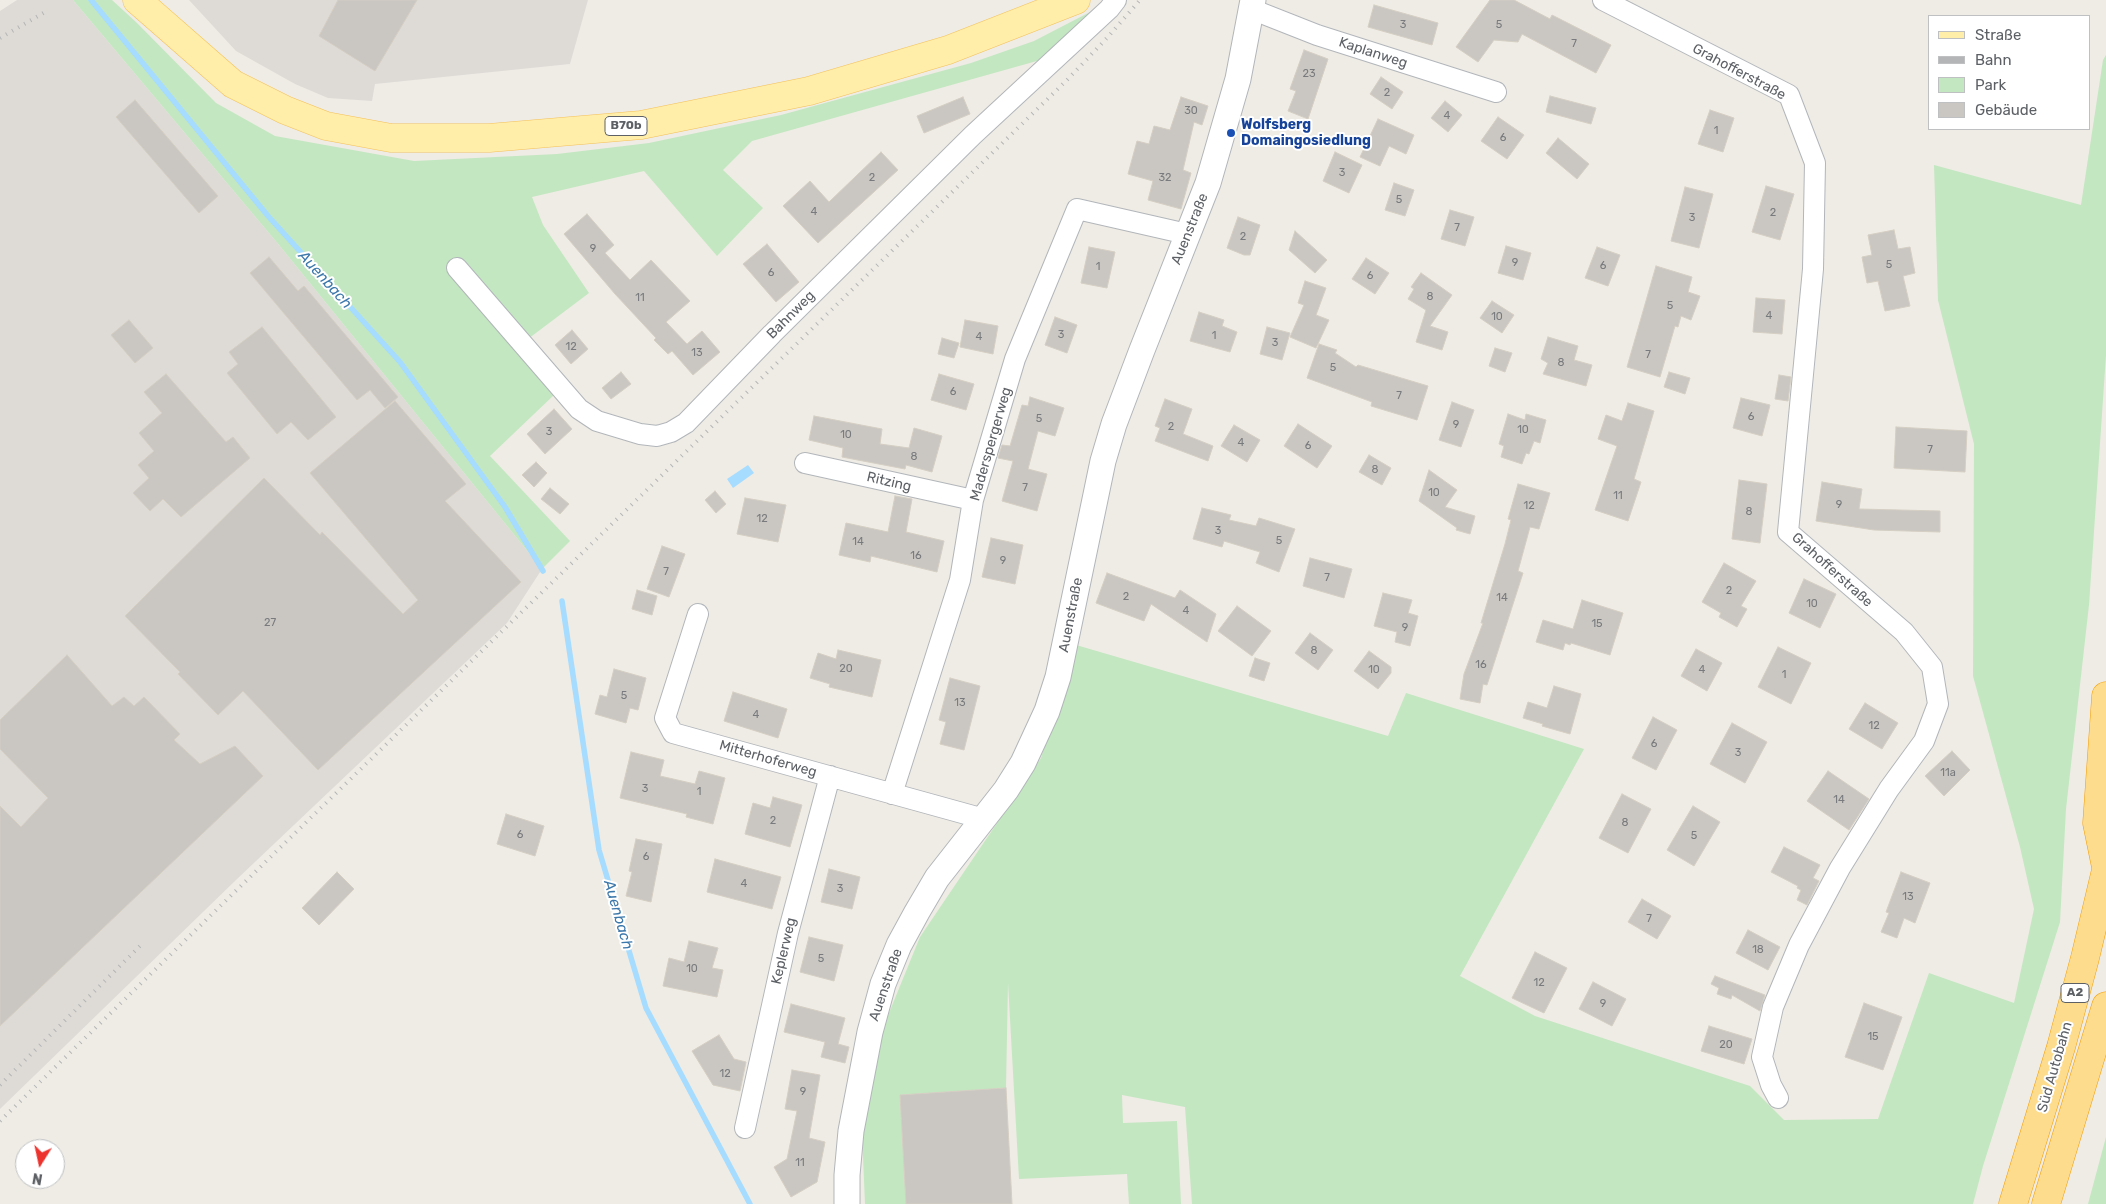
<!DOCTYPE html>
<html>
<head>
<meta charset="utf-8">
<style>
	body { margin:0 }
	#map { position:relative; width:2106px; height:1204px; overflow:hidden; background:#efece5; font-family:Rubik,sans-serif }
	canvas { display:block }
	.legend { position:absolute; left:1928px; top:15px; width:162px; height:115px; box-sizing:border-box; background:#fff; border:1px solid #bec0c2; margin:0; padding:6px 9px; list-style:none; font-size:15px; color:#5d6166 }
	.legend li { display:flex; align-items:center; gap:10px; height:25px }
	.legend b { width:25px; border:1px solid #bec0c2 }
	.north { position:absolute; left:15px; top:1139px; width:50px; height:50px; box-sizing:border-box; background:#fff; border:1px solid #bec0c2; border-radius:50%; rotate:190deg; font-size:14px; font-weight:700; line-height:20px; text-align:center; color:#5d6166 }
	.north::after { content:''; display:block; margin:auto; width:18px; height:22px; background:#ec332e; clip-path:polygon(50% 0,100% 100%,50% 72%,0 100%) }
</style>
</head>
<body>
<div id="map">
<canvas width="2106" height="1204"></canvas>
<ul class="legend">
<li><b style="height:6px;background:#ffedaa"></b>Straße</li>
<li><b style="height:6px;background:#b4b5b6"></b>Bahn</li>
<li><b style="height:14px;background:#c3e7c1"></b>Park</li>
<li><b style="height:14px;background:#cac7c2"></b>Gebäude</li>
</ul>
<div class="north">N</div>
</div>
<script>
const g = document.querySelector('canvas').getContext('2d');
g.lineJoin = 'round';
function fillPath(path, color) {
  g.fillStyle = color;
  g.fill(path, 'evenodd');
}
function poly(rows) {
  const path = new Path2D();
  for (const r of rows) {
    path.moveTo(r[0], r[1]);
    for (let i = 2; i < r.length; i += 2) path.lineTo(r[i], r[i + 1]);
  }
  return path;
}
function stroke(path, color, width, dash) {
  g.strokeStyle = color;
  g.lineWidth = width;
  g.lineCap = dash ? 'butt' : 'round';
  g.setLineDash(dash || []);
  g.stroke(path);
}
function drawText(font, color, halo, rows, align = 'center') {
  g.font = font + ' Rubik,sans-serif';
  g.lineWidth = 4;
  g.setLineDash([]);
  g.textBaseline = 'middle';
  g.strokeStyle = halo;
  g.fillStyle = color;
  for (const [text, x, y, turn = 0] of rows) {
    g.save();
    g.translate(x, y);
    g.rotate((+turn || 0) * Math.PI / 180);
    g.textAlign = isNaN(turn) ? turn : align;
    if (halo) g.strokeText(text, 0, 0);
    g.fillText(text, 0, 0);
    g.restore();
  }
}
fillPath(poly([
	[17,0,73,0,279,245,542,569,507,623,236,880,0,1109,0,11],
	[189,0,588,0,570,64,375,84,372,101,328,98,295,84,236,51]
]), '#dedbd7');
fillPath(poly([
	[73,0,112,0,137,23,216,103,275,136,414,161,557,154,649,143,781,115,971,63,1034,41,1090,12,1051,57,752,141,723,170,763,208,717,256,644,171,532,197,543,225,589,293,516,348,554,395,490,456,570,541,542,569,279,245],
	[2106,55,2106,355,2089,605,2066,809,2060,922,1983,1166,1973,1204,1192,1204,1185,1107,1122,1095,1123,1123,1177,1121,1181,1204,1129,1204,1127,1174,1019,1179,1008,983,1006,1088,900,1095,906,1204,865,1204,860,1084,920,937,1041,758,1076,645,1388,736,1406,693,1584,749,1460,976,1535,1016,1750,1086,1784,1120,1878,1119,1929,973,2014,1003,2034,909,2020,847,1973,676,1974,444,1938,300,1934,165,2081,205,2103,60],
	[2106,1137,2106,1204,2088,1204]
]), '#c3e7c1');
fillPath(poly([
	[748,465,754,473,733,488,727,479]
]), '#a5dcff');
stroke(poly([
	[91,0,268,216,400,362,505,507,543,571],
	[562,601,599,850,646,1008,750,1204]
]), '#a5dcff', 5.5);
const building = poly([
	[338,0,417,0,375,71,319,36,338,0],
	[1490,0,1514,0,1550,19,1552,15,1611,45,1596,73,1522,34,1518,42,1494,40,1478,62,1456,47,1490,0],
	[1374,5,1438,23,1432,45,1368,27,1374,5],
	[1304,50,1328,59,1308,119,1288,111,1296,91,1290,89,1304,50],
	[1381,77,1403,92,1392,109,1370,94,1381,77],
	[1550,96,1596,108,1591,124,1546,112,1550,96],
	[963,97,970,114,924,133,917,116,963,97],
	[1181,97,1208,106,1202,125,1194,122,1183,170,1191,173,1181,209,1148,200,1153,181,1128,174,1137,141,1149,144,1154,126,1170,130,1181,97],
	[135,100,218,196,199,213,116,117,135,100],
	[1445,101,1462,115,1448,132,1431,118,1445,101],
	[1710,110,1734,118,1723,152,1698,144,1710,110],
	[1498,117,1524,135,1507,159,1481,141,1498,117],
	[1378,119,1414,135,1406,154,1389,146,1380,166,1360,157,1378,119],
	[1558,138,1589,164,1577,179,1546,153,1558,138],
	[881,152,898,170,818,243,783,206,810,181,829,202,881,152],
	[1335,152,1362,165,1349,193,1323,181,1335,152],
	[1394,183,1414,190,1405,216,1385,210,1394,183],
	[1766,186,1794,194,1780,240,1752,232,1766,186],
	[1685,187,1713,194,1699,248,1671,241,1685,187],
	[1450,210,1474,217,1465,246,1441,239,1450,210],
	[587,214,614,245,605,253,630,280,651,260,690,301,666,322,687,344,702,331,720,352,693,375,672,351,668,354,654,340,656,338,615,294,564,234,587,214],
	[1238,217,1260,225,1250,255,1244,255,1227,248,1238,217],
	[1894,230,1898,249,1910,247,1915,273,1903,276,1910,306,1885,311,1878,281,1867,283,1862,257,1872,255,1868,235,1894,230],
	[1295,231,1327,260,1315,273,1289,250,1295,231],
	[767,244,799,282,776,302,743,264,767,244],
	[1506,246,1531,253,1523,280,1498,273,1506,246],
	[1089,247,1115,252,1107,288,1081,283,1089,247],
	[1597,247,1620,255,1608,286,1585,278,1597,247],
	[269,257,298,291,304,286,398,397,385,408,370,390,357,400,250,273,269,257],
	[1366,258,1389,273,1375,294,1352,279,1366,258],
	[1656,266,1692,277,1688,292,1700,296,1691,320,1681,316,1678,327,1675,326,1660,377,1627,367,1656,266],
	[1421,273,1452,295,1430,326,1448,332,1442,350,1416,342,1426,310,1408,299,1414,289,1411,287,1421,273],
	[1305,281,1326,288,1316,315,1329,320,1316,348,1290,337,1304,305,1298,303,1305,281],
	[1756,298,1785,300,1782,334,1753,332,1756,298],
	[1492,301,1514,315,1502,333,1480,318,1492,301],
	[1199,312,1224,320,1222,326,1237,332,1230,352,1190,341,1199,312],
	[1055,317,1077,325,1067,353,1045,345,1055,317],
	[129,320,153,348,135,363,111,335,129,320],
	[965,320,998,326,993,354,960,347,965,320],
	[262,327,336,417,308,440,291,422,277,434,227,373,238,364,229,352,262,327],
	[1267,327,1290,333,1282,360,1260,354,1267,327],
	[572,330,588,349,571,364,555,345,572,330],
	[1548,337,1578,346,1574,360,1592,365,1586,386,1543,374,1548,363,1541,359,1548,337],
	[942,338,959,343,954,358,938,354,942,338],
	[1319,344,1337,350,1335,353,1356,367,1358,365,1428,386,1417,420,1371,406,1372,402,1307,378,1319,344],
	[1495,348,1512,353,1505,372,1489,366,1495,348],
	[621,372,631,384,611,399,602,388,621,372],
	[1669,372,1690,378,1685,394,1664,387,1669,372],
	[166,374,226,442,233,437,250,458,181,517,163,499,150,511,133,493,149,478,138,465,154,451,139,433,162,413,144,392,166,374],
	[939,374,974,384,966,410,931,400,939,374],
	[1779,375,1791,377,1788,401,1775,399,1779,375],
	[1030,397,1064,408,1055,436,1038,431,1028,469,1047,474,1037,511,1002,501,1013,461,998,458,1002,445,1010,446,1022,405,1028,406,1030,397],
	[1741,398,1770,405,1762,436,1733,428,1741,398],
	[1165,399,1192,409,1183,434,1213,446,1208,461,1155,441,1160,428,1155,426,1165,399],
	[395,401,466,484,445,501,521,582,318,770,243,691,218,715,178,674,180,672,125,616,264,478,320,535,322,532,403,614,418,600,310,473,395,401],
	[1452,402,1474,410,1461,447,1439,440,1452,402],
	[1628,403,1654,411,1634,479,1641,482,1628,521,1595,510,1617,446,1598,439,1606,415,1622,421,1628,403],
	[554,409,572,429,545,454,527,434,554,409],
	[1508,414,1525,420,1526,414,1546,420,1540,443,1534,441,1529,454,1526,453,1522,464,1501,457,1504,446,1499,444,1508,414],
	[814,416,882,429,880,444,909,448,914,428,942,436,932,472,906,465,905,469,842,457,843,448,809,440,814,416],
	[1298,424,1332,446,1317,468,1284,446,1298,424],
	[1234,425,1260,440,1247,462,1221,446,1234,425],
	[1896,427,1967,431,1965,472,1894,468,1896,427],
	[1369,455,1391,468,1382,485,1359,472,1369,455],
	[536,462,547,473,534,487,522,475,536,462],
	[1429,470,1457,490,1445,507,1475,516,1470,534,1456,530,1457,528,1419,501,1429,470],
	[1739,480,1767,484,1760,543,1732,539,1739,480],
	[1822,482,1862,489,1859,509,1940,511,1940,532,1874,530,1816,521,1822,482],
	[1518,484,1550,493,1539,529,1530,527,1518,571,1523,573,1487,685,1483,684,1480,703,1460,699,1464,674,1483,623,1481,623,1505,544,1511,520,1508,519,1518,484],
	[550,488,569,504,560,514,541,499,550,488],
	[715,491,726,504,716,513,705,500,715,491],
	[895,496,912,499,906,532,944,541,937,572,871,556,870,562,839,555,846,523,888,532,895,496],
	[745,498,786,505,778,542,737,534,745,498],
	[1202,508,1231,515,1229,520,1256,526,1259,518,1295,529,1279,572,1256,563,1260,552,1224,541,1222,547,1193,539,1202,508],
	[991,538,1023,545,1015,584,982,577,991,538],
	[662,546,685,554,669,597,647,589,662,546],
	[1310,558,1352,569,1344,598,1303,586,1310,558],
	[1724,563,1756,581,1741,606,1747,609,1737,627,1719,617,1721,613,1702,602,1724,563],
	[1107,573,1175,598,1180,590,1216,614,1207,642,1151,604,1144,621,1096,603,1107,573],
	[1804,579,1836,594,1820,628,1789,613,1804,579],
	[637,590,657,596,652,615,632,609,637,590],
	[1383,593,1412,600,1408,613,1418,616,1410,646,1395,642,1397,632,1374,626,1383,593],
	[1582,600,1623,613,1610,655,1571,643,1570,645,1565,643,1563,650,1536,642,1543,620,1573,629,1582,600],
	[1237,606,1271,631,1252,656,1218,631,1237,606],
	[1310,633,1333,650,1318,670,1295,653,1310,633],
	[1778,647,1811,663,1791,704,1758,687,1778,647],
	[1696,649,1722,663,1707,691,1681,676,1696,649],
	[838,650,881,660,872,697,829,687,830,684,810,678,818,653,836,659,838,650],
	[1369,651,1391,667,1391,673,1378,689,1354,671,1369,651],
	[67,655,112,706,124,697,134,706,144,697,180,734,174,740,200,764,235,746,263,776,0,1026,0,806,21,827,48,798,0,749,0,720,67,655],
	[1255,658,1270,663,1264,681,1249,676,1255,658],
	[614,669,646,678,638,710,630,708,626,723,595,714,600,695,607,697,614,669],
	[950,678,980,686,964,750,940,744,946,722,939,720,950,678],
	[1554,686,1581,694,1570,734,1542,726,1543,724,1523,718,1528,702,1547,708,1554,686],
	[733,692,787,709,778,738,724,721,733,692],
	[1865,703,1898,723,1882,749,1849,729,1865,703],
	[1653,717,1677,730,1656,770,1632,758,1653,717],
	[1732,723,1767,742,1745,783,1710,764,1732,723],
	[1952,751,1970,770,1944,796,1925,776,1952,751],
	[631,752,664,760,660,776,695,784,699,771,725,778,713,824,686,817,687,814,620,798,631,752],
	[1828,771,1869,799,1849,830,1807,801,1828,771],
	[1622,794,1651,809,1628,853,1599,838,1622,794],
	[773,797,802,805,790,847,745,834,753,803,770,808,773,797],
	[1693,806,1720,822,1694,866,1667,850,1693,806],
	[506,814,544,826,535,856,497,844,506,814],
	[636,839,662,844,651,902,626,896,632,872,629,871,636,839],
	[1784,847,1820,865,1813,878,1819,881,1807,905,1797,900,1801,890,1797,888,1798,886,1771,872,1784,847],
	[715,859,781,877,772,909,707,892,715,859],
	[829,869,860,877,852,909,821,902,829,869],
	[337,872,354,889,319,925,302,908,337,872],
	[1901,872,1930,883,1915,923,1904,918,1897,938,1881,932,1889,913,1886,912,1901,872],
	[1642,899,1671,916,1657,939,1628,922,1642,899],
	[1748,930,1780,947,1768,970,1736,953,1748,930],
	[809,937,843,945,834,981,800,972,809,937],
	[689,941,718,948,712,968,723,970,717,997,663,986,669,958,684,962,689,941],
	[1535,952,1567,968,1544,1013,1512,998,1535,952],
	[1715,976,1765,995,1760,1011,1732,995,1731,999,1717,994,1719,988,1711,984,1715,976],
	[1593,982,1626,999,1612,1026,1579,1009,1593,982],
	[1864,1003,1902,1017,1883,1070,1845,1057,1864,1003],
	[791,1004,845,1018,838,1044,849,1047,845,1063,821,1057,825,1042,784,1032,791,1004],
	[1709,1026,1752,1039,1744,1064,1701,1051,1709,1026],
	[719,1035,734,1059,746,1062,740,1091,713,1085,692,1051,719,1035],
	[792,1070,820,1075,809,1138,825,1142,817,1182,791,1197,774,1167,787,1159,797,1111,785,1109,792,1070],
	[1006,1088,1012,1204,906,1204,900,1095,1006,1088]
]);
fillPath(building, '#cac7c2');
stroke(building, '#d4cec3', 1);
const minor = poly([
	[1603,0,1789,95,1815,163,1813,269,1788,532,1904,632,1932,667,1938,704,1924,741,1889,789,1840,868,1799,945,1773,1007,1762,1057,1771,1085,1778,1098],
	[1251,9,1317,35,1496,92],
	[457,268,579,409,597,421,640,434,657,436,671,432,686,423,772,334,973,135,1109,9,1116,0],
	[805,463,973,500],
	[698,614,665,718,673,733,984,819],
	[892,794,960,580,973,500,1015,359,1077,209,1187,234],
	[745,1128,788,933,830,776]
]);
const tertiary = poly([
	[847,1204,847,1175,851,1131,870,1032,883,984,899,945,917,912,937,878,1006,790,1023,763,1047,711,1058,677,1103,461,1114,424,1142,350,1208,183,1238,79,1253,0]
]);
const primary = poly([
	[137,0,233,84,285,110,326,126,391,138,489,138,641,125,809,91,948,50,1076,0]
]);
const motorway = poly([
	[2106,696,2097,823,2106,867],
	[2013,1204,2061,1047,2085,958,2106,870],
	[2046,1204,2106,1006]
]);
stroke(minor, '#b2b6ba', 22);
stroke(tertiary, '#b2b6ba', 27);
stroke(primary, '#f4c159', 29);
stroke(motorway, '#f49c00', 29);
stroke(minor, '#fff', 20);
stroke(tertiary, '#fff', 25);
stroke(primary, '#ffedaa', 28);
stroke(motorway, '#fedc8d', 28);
stroke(poly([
	[0,38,47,11],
	[0,1085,144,942],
	[0,1121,1067,80,1107,38,1140,0]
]), '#b4b5b6', 4, [1, 6]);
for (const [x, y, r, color] of [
	[1231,133,5,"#1a4fb4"]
]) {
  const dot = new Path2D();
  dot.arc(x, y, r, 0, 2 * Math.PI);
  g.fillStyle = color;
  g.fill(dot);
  stroke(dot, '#fff', 2);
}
drawText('11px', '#787a7d', null, [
	["3",1403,25],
	["5",1499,25],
	["7",1574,44],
	["23",1309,74],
	["2",1387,93],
	["30",1191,111],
	["4",1447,116],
	["1",1716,131],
	["6",1503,138],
	["3",1342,173],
	["2",872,178],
	["32",1165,178],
	["5",1399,200],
	["4",814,212],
	["2",1773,213],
	["3",1692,218],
	["7",1457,228],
	["2",1243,237],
	["9",593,249],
	["9",1515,263],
	["5",1889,265],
	["6",1603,266],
	["1",1098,267],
	["6",771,273],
	["6",1370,276],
	["8",1430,297],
	["11",640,298],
	["5",1670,306],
	["4",1769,316],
	["10",1497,317],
	["3",1061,335],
	["1",1214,336],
	["4",979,337],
	["3",1275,343],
	["12",571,347],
	["13",697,353],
	["7",1648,355],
	["8",1561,363],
	["5",1333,368],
	["6",953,392],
	["7",1399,396],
	["6",1751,417],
	["5",1039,419],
	["9",1456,425],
	["2",1171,427],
	["10",1523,430],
	["3",549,432],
	["10",846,435],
	["4",1241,443],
	["6",1308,446],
	["7",1930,450],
	["8",914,457],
	["8",1375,470],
	["7",1025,488],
	["10",1434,493],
	["11",1618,496],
	["9",1839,505],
	["12",1529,506],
	["8",1749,512],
	["12",762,519],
	["3",1218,531],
	["5",1279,541],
	["14",858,542],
	["16",916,556],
	["9",1003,561],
	["7",666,572],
	["7",1327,578],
	["2",1729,591],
	["2",1126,597],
	["14",1502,598],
	["10",1812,604],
	["4",1186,611],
	["27",270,623],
	["15",1597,624],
	["9",1405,628],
	["8",1314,651],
	["16",1481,665],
	["20",846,669],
	["10",1374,670],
	["4",1702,670],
	["1",1784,675],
	["5",624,696],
	["13",960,703],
	["4",756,715],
	["12",1874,726],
	["6",1654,744],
	["3",1738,753],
	["11a",1948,773],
	["3",645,789],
	["1",699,792],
	["14",1839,800],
	["2",773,821],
	["8",1625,823],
	["6",520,835],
	["5",1694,836],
	["6",646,857],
	["4",744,884],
	["3",840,889],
	["13",1908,897],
	["7",1649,919],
	["18",1758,950],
	["5",821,959],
	["10",692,969],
	["12",1539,983],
	["9",1603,1004],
	["15",1873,1037],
	["20",1726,1045],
	["12",725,1074],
	["9",803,1092],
	["11",800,1163]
]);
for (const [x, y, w] of [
	[626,126,42],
	[2075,993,28]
]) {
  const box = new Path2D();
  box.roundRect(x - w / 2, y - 9.5, w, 19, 4);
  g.fillStyle = '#fff';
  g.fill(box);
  stroke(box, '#5d6166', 1);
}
drawText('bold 12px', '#5d6166', null, [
	["B70b",626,126],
	["A2",2075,993]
]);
drawText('14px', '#5d6166', '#fff', [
	["Kaplanweg",1373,53,18],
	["Grahofferstraße",1739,72,28],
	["Auenstraße",1190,229,-68],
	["Bahnweg",791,315,-45],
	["Maderspergerweg",991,444,-74],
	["Ritzing",889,482,13],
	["Grahofferstraße",1832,570,42],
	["Auenstraße",1071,615,-79],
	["Mitterhoferweg",768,759,16],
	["Keplerweg",784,951,-77],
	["Auenstraße",886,985,-71],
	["Süd Autobahn",2055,1067,-74]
]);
drawText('bold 14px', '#164399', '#fff', [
	["Wolfsberg",1241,125],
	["Domaingosiedlung",1241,141]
], 'left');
drawText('italic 15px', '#3d78ab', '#fff', [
	["Auenbach",325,280,48],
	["Auenbach",618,915,74]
]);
</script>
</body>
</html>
